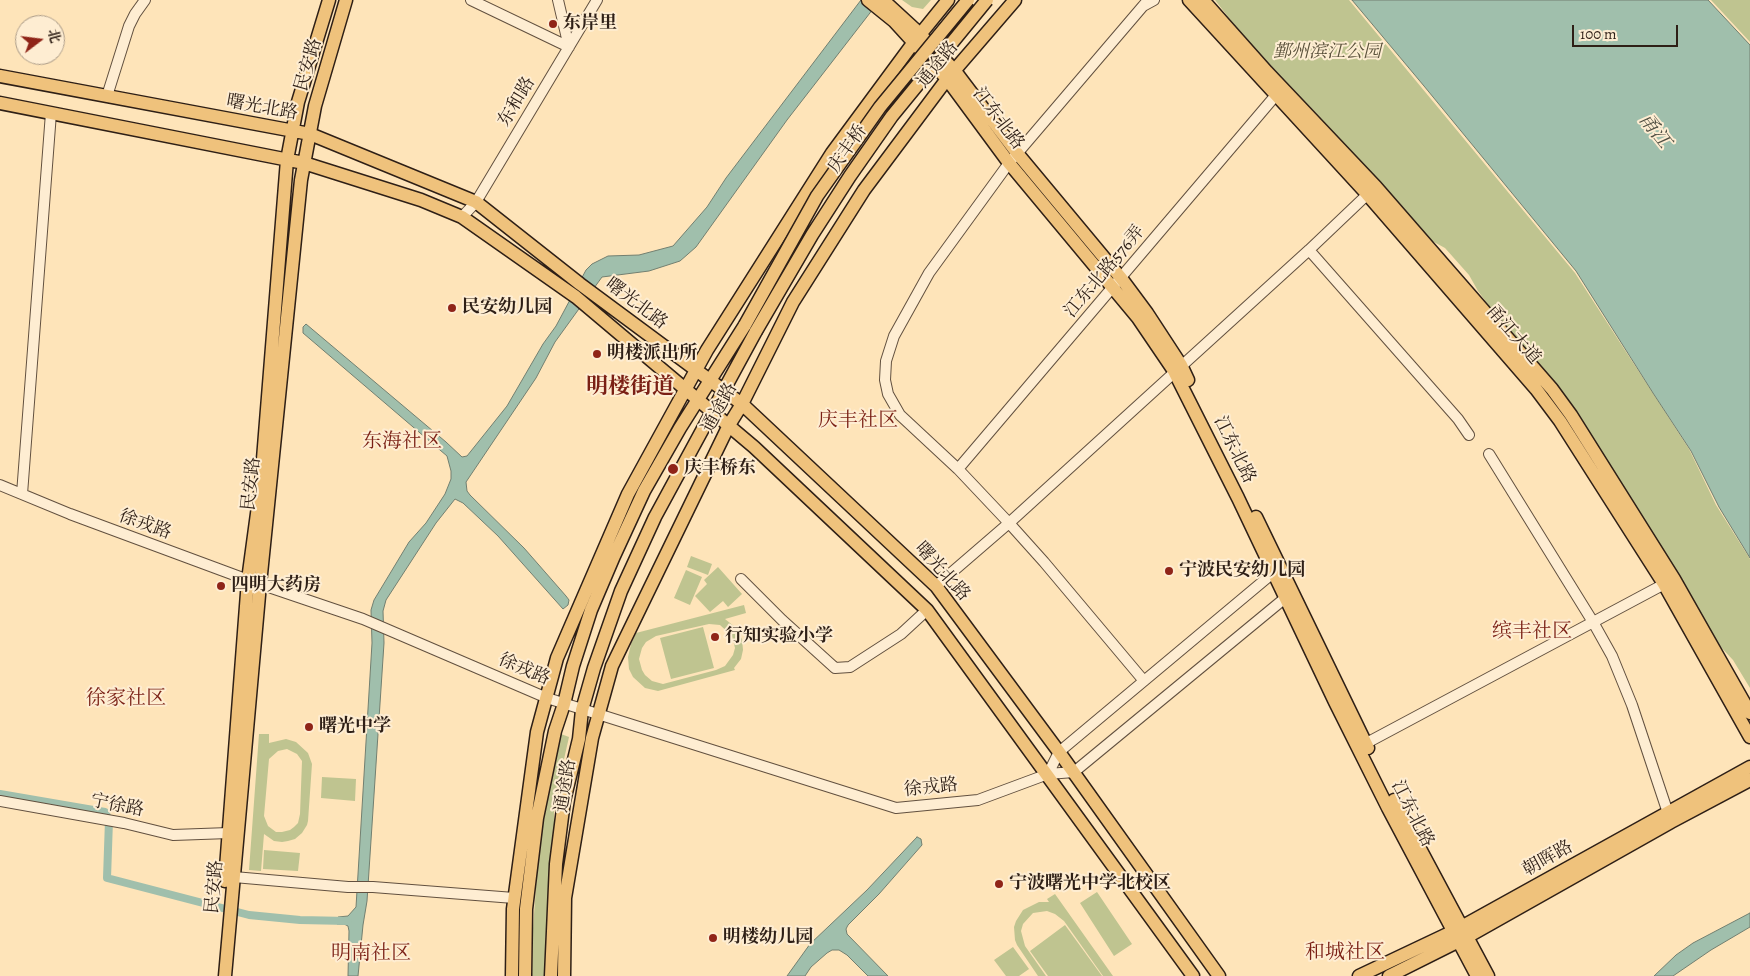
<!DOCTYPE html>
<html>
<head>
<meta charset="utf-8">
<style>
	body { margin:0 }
	#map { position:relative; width:1750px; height:976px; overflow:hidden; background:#fee4b9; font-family:Alegreya,"Noto Serif SC",serif }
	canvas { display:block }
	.north { position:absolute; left:15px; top:15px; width:50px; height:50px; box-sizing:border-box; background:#feedd2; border:1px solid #ab9b87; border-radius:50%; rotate:75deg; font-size:14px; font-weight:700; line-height:20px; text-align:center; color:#2e1f16 }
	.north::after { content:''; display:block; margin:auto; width:18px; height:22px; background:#8f2418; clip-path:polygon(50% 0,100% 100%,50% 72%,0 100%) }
	.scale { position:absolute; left:1572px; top:25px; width:106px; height:22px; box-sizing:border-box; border:2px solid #2e1f16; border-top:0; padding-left:6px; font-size:15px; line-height:18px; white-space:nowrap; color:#2e1f16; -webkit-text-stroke:4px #feedd2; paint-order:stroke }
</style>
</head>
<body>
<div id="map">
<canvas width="1750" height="976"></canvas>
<div class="north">北</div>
<div class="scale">100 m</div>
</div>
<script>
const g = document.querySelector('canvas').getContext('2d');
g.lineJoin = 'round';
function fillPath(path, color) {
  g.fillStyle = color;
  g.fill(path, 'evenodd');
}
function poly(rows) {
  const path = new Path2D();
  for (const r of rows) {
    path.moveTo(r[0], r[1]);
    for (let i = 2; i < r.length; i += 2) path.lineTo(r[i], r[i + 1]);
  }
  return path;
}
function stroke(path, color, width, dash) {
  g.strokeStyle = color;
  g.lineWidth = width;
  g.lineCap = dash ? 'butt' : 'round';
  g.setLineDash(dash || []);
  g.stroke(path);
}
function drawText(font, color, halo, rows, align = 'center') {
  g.font = font + ' Alegreya,"Noto Serif SC",serif';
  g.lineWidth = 4;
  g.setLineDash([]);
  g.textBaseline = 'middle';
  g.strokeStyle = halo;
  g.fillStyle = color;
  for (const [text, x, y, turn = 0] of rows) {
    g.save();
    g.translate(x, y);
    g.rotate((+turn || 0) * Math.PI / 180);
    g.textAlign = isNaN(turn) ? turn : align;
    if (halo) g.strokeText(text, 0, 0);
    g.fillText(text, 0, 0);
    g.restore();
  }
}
fillPath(poly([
	[902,0,931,0,923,9,912,7],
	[1215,0,1349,0,1575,273,1689,449,1716,505,1750,559,1750,688,1733,660,1717,643,1558,388,1514,334,1495,314,1478,291,1469,275,1445,248,1432,241,1417,225,1316,113,1256,53],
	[1711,0,1750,0,1750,42],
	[691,556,712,564,708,575,687,567],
	[718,567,742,594,728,607,723,601,710,612,695,596,707,584,704,580],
	[686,570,702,577,690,605,674,598],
	[744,605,746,613,725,619,735,627,742,639,743,650,741,659,734,668,735,670,658,691,645,688,633,677,629,669,628,657,631,644,636,633],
	[709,624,720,625,732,636,735,648,733,655,725,666,716,670,663,684,652,681,645,675,642,670,639,659,642,648,646,642,656,636],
	[703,627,714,668,671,679,660,638],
	[259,734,269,734,269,743,286,739,296,742,308,753,312,764,308,821,307,825,302,833,295,839,288,841,282,842,274,841,264,834,261,871,249,870],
	[287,749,297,754,302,761,300,814,298,823,294,827,290,830,282,832,276,832,268,826,264,816,269,759,278,751],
	[561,734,569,737,556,795,554,813,554,838,546,928,545,976,532,976,533,928,539,847,549,787],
	[322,777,356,779,355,801,321,798],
	[264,850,300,853,298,871,263,869],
	[1097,892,1132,944,1114,956,1080,903],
	[1055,894,1113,976,1103,976,1064,921,1055,914,1047,911,1033,913,1023,924,1021,931,1025,946,1046,976,1038,976,1017,945,1015,940,1014,927,1016,921,1023,910,1039,902,1049,902,1047,899],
	[1065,925,1102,976,1048,976,1030,951],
	[1013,947,1029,969,1019,976,1006,976,994,960]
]), '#bfc490');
const water = poly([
	[861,0,880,0,787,120,696,247,680,261,649,271,602,277,555,342,536,378,466,482,467,491,470,495,524,548,566,596,569,600,568,605,563,609,498,536,463,503,455,499,436,523,386,600,383,611,384,643,367,901,363,925,358,976,348,976,349,931,348,926,344,924,337,924,338,917,348,916,356,907,372,643,371,610,374,600,409,542,426,523,445,494,451,479,451,471,447,456,303,333,303,327,306,324,446,442,462,457,467,456,507,406,543,344,556,326,586,270,592,264,608,256,639,255,673,246,707,207,726,178,861,0],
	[1352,0,1708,0,1750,45,1750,558,1719,507,1691,451,1653,393,1576,271,1424,86,1352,0],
	[917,837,921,839,922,845,879,894,848,925,846,929,847,934,888,976,868,976,847,955,839,950,832,950,827,953,811,967,805,976,787,976,810,944,867,890,917,837],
	[1750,913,1750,927,1711,950,1673,976,1654,976,1676,955,1693,943,1750,913]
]);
fillPath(water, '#a0bfac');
stroke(water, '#727f70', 1);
stroke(poly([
	[0,794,105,812,109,820,107,878,249,915,300,920,348,921]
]), '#a0bfac', 8);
const minor = poly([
	[471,0,569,47],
	[558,0,569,47],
	[1148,0,1143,6,1154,0],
	[1143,6,1009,163,929,273,894,336,886,361,885,380,888,394,900,415,958,469,1009,523,1044,562,1144,681],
	[107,96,129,26,135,14,145,0],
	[462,217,476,202,597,0],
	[1309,250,1458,419,1469,435],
	[1489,454,1593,622,1612,656,1632,705,1670,819],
	[958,469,1276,95],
	[0,485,70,514,248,580,363,619,547,698,896,808,978,800,1048,774,1074,772,1290,594],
	[22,494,51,113],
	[741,579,782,620,835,668,850,667,901,634,927,610],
	[936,586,1009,523,1309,250,1371,191],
	[1361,746,1670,581],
	[1048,774,1059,752,1279,568],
	[0,801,124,823,173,835,229,833],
	[234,877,348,887,373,887,514,898]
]);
const major = poly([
	[868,0,894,21,947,79,1009,163,1138,318,1174,371,1238,498,1335,702,1388,808,1477,976],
	[883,0,920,34,955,71,1017,153,1121,278,1147,313,1181,365,1188,380],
	[1189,0,1367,194,1536,389,1560,421,1664,584,1750,737],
	[1203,0,1267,72,1376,187,1552,389,1571,415,1674,579,1750,713],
	[0,76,310,134,476,202,580,284,742,404,936,586,1059,752,1219,976],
	[0,103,304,163,421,200,462,217,576,297,754,447,927,610,1193,976],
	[1256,517,1368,748],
	[1394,800,1488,976],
	[225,881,248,580,261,484,287,160,298,102,329,0],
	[225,976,260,584,301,180,315,106,346,0],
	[512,976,513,909,537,732,557,658,628,494,707,350,832,153,914,42,948,0],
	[525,976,526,909,537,818,555,731,564,704,573,666,591,610,614,556,644,491,680,428,745,325],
	[551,976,556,864,564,801,579,739,582,710,594,668,621,591,655,517,756,331],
	[564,976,565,898,592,738,612,666,729,425,742,404,793,302,864,190,947,79,1015,0],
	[1359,976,1454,931,1750,767],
	[1389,976,1467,937,1671,822,1750,780]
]);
stroke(minor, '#62503f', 12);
stroke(major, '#2e1f16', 15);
stroke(minor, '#feedd2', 10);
stroke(major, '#efc27c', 12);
const majorBridge = poly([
	[745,325,817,196,880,107,968,0],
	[756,331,812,235,850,176,892,116,987,0]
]);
stroke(majorBridge, '#2e1f16', 15, []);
stroke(majorBridge, '#efc27c', 12);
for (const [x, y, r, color] of [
	[553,24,5,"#8f2418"],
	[452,308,5,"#8f2418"],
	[597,354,5,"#8f2418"],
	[673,469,6,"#8f2418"],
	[1169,571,5,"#8f2418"],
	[221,586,5,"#8f2418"],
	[715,637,5,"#8f2418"],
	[309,727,5,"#8f2418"],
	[999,884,5,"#8f2418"],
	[713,938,5,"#8f2418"]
]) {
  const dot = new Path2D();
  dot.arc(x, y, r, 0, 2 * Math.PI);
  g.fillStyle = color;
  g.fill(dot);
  stroke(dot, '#feedd2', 2);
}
drawText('bold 18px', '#2e1f16', '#feedd2', [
	["东岸里",563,24],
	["民安幼儿园",462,308],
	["明楼派出所",607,354],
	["庆丰桥东",684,469],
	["宁波民安幼儿园",1179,571],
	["四明大药房",231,586],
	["行知实验小学",725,637],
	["曙光中学",319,727],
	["宁波曙光中学北校区",1009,884],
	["明楼幼儿园",723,938]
], 'left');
drawText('italic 18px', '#5a513b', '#feedd2', [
	["鄞州滨江公园",1327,53]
]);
drawText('18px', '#2e1f16', '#feedd2', [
	["民安路",309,65,-74],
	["通途路",938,65,-51],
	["东和路",517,102,-59],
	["曙光北路",262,108,10],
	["江东北路",998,119,53],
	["庆丰桥",848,149,-55],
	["江东北路576弄",1105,272,-50],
	["曙光北路",636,304,37],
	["甬江大道",1513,335,49],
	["通途路",720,408,-62],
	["江东北路",1234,450,64],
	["民安路",252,484,-84],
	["徐戎路",145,525,20],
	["曙光北路",942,572,48],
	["徐戎路",524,670,23],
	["通途路",566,786,-81],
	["徐戎路",931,788,-6],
	["宁徐路",117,806,11],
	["江东北路",1412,814,63],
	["朝晖路",1548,859,-29],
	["民安路",215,887,-85]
]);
drawText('italic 19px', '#504f43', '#feedd2', [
	["甬江",1654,131,52]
]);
drawText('20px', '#7a1f14', '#feedd2', [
	["庆丰社区",858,421],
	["东海社区",402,442],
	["缤丰社区",1532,632],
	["徐家社区",126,699],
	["和城社区",1345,953],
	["明南社区",371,954]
]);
drawText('bold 22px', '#7a1f14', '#feedd2', [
	["明楼街道",630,388]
]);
</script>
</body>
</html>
